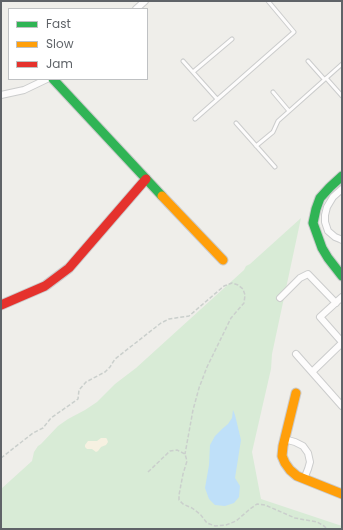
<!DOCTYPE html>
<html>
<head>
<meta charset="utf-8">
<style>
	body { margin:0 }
	#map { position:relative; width:343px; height:530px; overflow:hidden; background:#efeeea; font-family:Poppins,sans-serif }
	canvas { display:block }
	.frame { position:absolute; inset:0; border:2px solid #5f6368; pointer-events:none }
	.legend { position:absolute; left:8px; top:8px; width:140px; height:72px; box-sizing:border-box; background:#fff; border:1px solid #bfc1c3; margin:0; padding:5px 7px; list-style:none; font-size:12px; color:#5f6368 }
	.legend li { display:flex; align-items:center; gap:8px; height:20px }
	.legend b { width:20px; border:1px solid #bfc1c3 }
</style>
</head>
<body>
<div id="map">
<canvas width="343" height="530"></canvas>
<div class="frame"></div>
<ul class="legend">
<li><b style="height:5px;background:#30b455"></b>Fast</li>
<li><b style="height:5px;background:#ff9f0a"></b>Slow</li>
<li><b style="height:5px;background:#e5322d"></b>Jam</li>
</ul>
</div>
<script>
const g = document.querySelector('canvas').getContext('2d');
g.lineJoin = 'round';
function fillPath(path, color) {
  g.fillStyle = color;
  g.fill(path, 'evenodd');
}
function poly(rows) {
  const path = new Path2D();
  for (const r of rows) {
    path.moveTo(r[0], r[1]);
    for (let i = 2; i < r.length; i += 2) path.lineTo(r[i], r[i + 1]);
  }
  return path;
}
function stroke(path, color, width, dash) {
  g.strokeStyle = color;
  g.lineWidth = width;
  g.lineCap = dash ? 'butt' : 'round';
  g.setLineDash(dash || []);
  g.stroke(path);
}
fillPath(poly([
	[301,218,272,354,271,369,252,452,261,499,342,526,342,529,1,529,1,489,32,461,34,452,38,446,41,444,58,426,68,419,85,410,97,402,115,384,136,368,244,270,246,266,250,264]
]), '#d8ebd6');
fillPath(poly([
	[101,438,106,438,107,439,108,442,106,445,101,447,98,451,96,452,92,449,87,449,85,447,85,445,88,441,97,441]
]), '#f6f1e1');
fillPath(poly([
	[233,410,235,415,241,440,235,478,240,486,239,497,234,503,225,506,215,505,209,499,205,488,209,465,210,445,215,436,222,429,228,424,232,418]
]), '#bfe0f9');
const lane = poly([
	[183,61,217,99],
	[308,61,324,79],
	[193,72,232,39],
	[326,78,342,96],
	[273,92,289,111],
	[195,119,294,32,268,1],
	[236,123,275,167],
	[256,146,273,132,278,121,342,64]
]);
const street = poly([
	[136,9,145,1],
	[1,95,24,90,47,79],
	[342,189,333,197,327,207,325,215,325,222,328,231,335,237,340,239,342,240],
	[342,297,320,317,342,342],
	[280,298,300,278,308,274,336,303],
	[296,354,342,406],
	[312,372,342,343],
	[284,439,295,442,303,446,308,453,310,462,308,469,304,479]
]);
const fast = poly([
	[53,79,162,196],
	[342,176,330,187,320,198,316,209,313,223,322,248,328,258,342,276]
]);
const slow = poly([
	[162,196,223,260],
	[296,393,283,446,282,456,285,463,290,470,297,476,342,494]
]);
const jam = poly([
	[1,305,45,286,69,268,146,179]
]);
stroke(lane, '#cbcccc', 5);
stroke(street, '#cbcccc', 8);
stroke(fast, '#cacacb', 11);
stroke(slow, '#cacacb', 11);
stroke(jam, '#cacacb', 11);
stroke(poly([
	[1,458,33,433,43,428,51,418,78,399,79,390,86,382,105,372,110,367,115,359,161,323,169,319,189,316,224,286,232,283,238,285,243,289,245,295,244,303,231,318,207,367,199,388,193,410,185,454],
	[148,472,170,451,177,450,185,454,187,461,183,474,179,495,179,500,183,504,192,508,200,514,207,523,215,526,226,525,236,521,250,509,257,504,265,505,295,518,317,522,324,526,327,529]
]), '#cacfcc', 1.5, [4, 2]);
stroke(lane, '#fdfcfc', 3);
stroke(street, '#fdfcfc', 6);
stroke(fast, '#30b455', 9);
stroke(slow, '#ff9f0a', 9);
stroke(jam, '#e5322d', 9);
</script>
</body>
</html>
